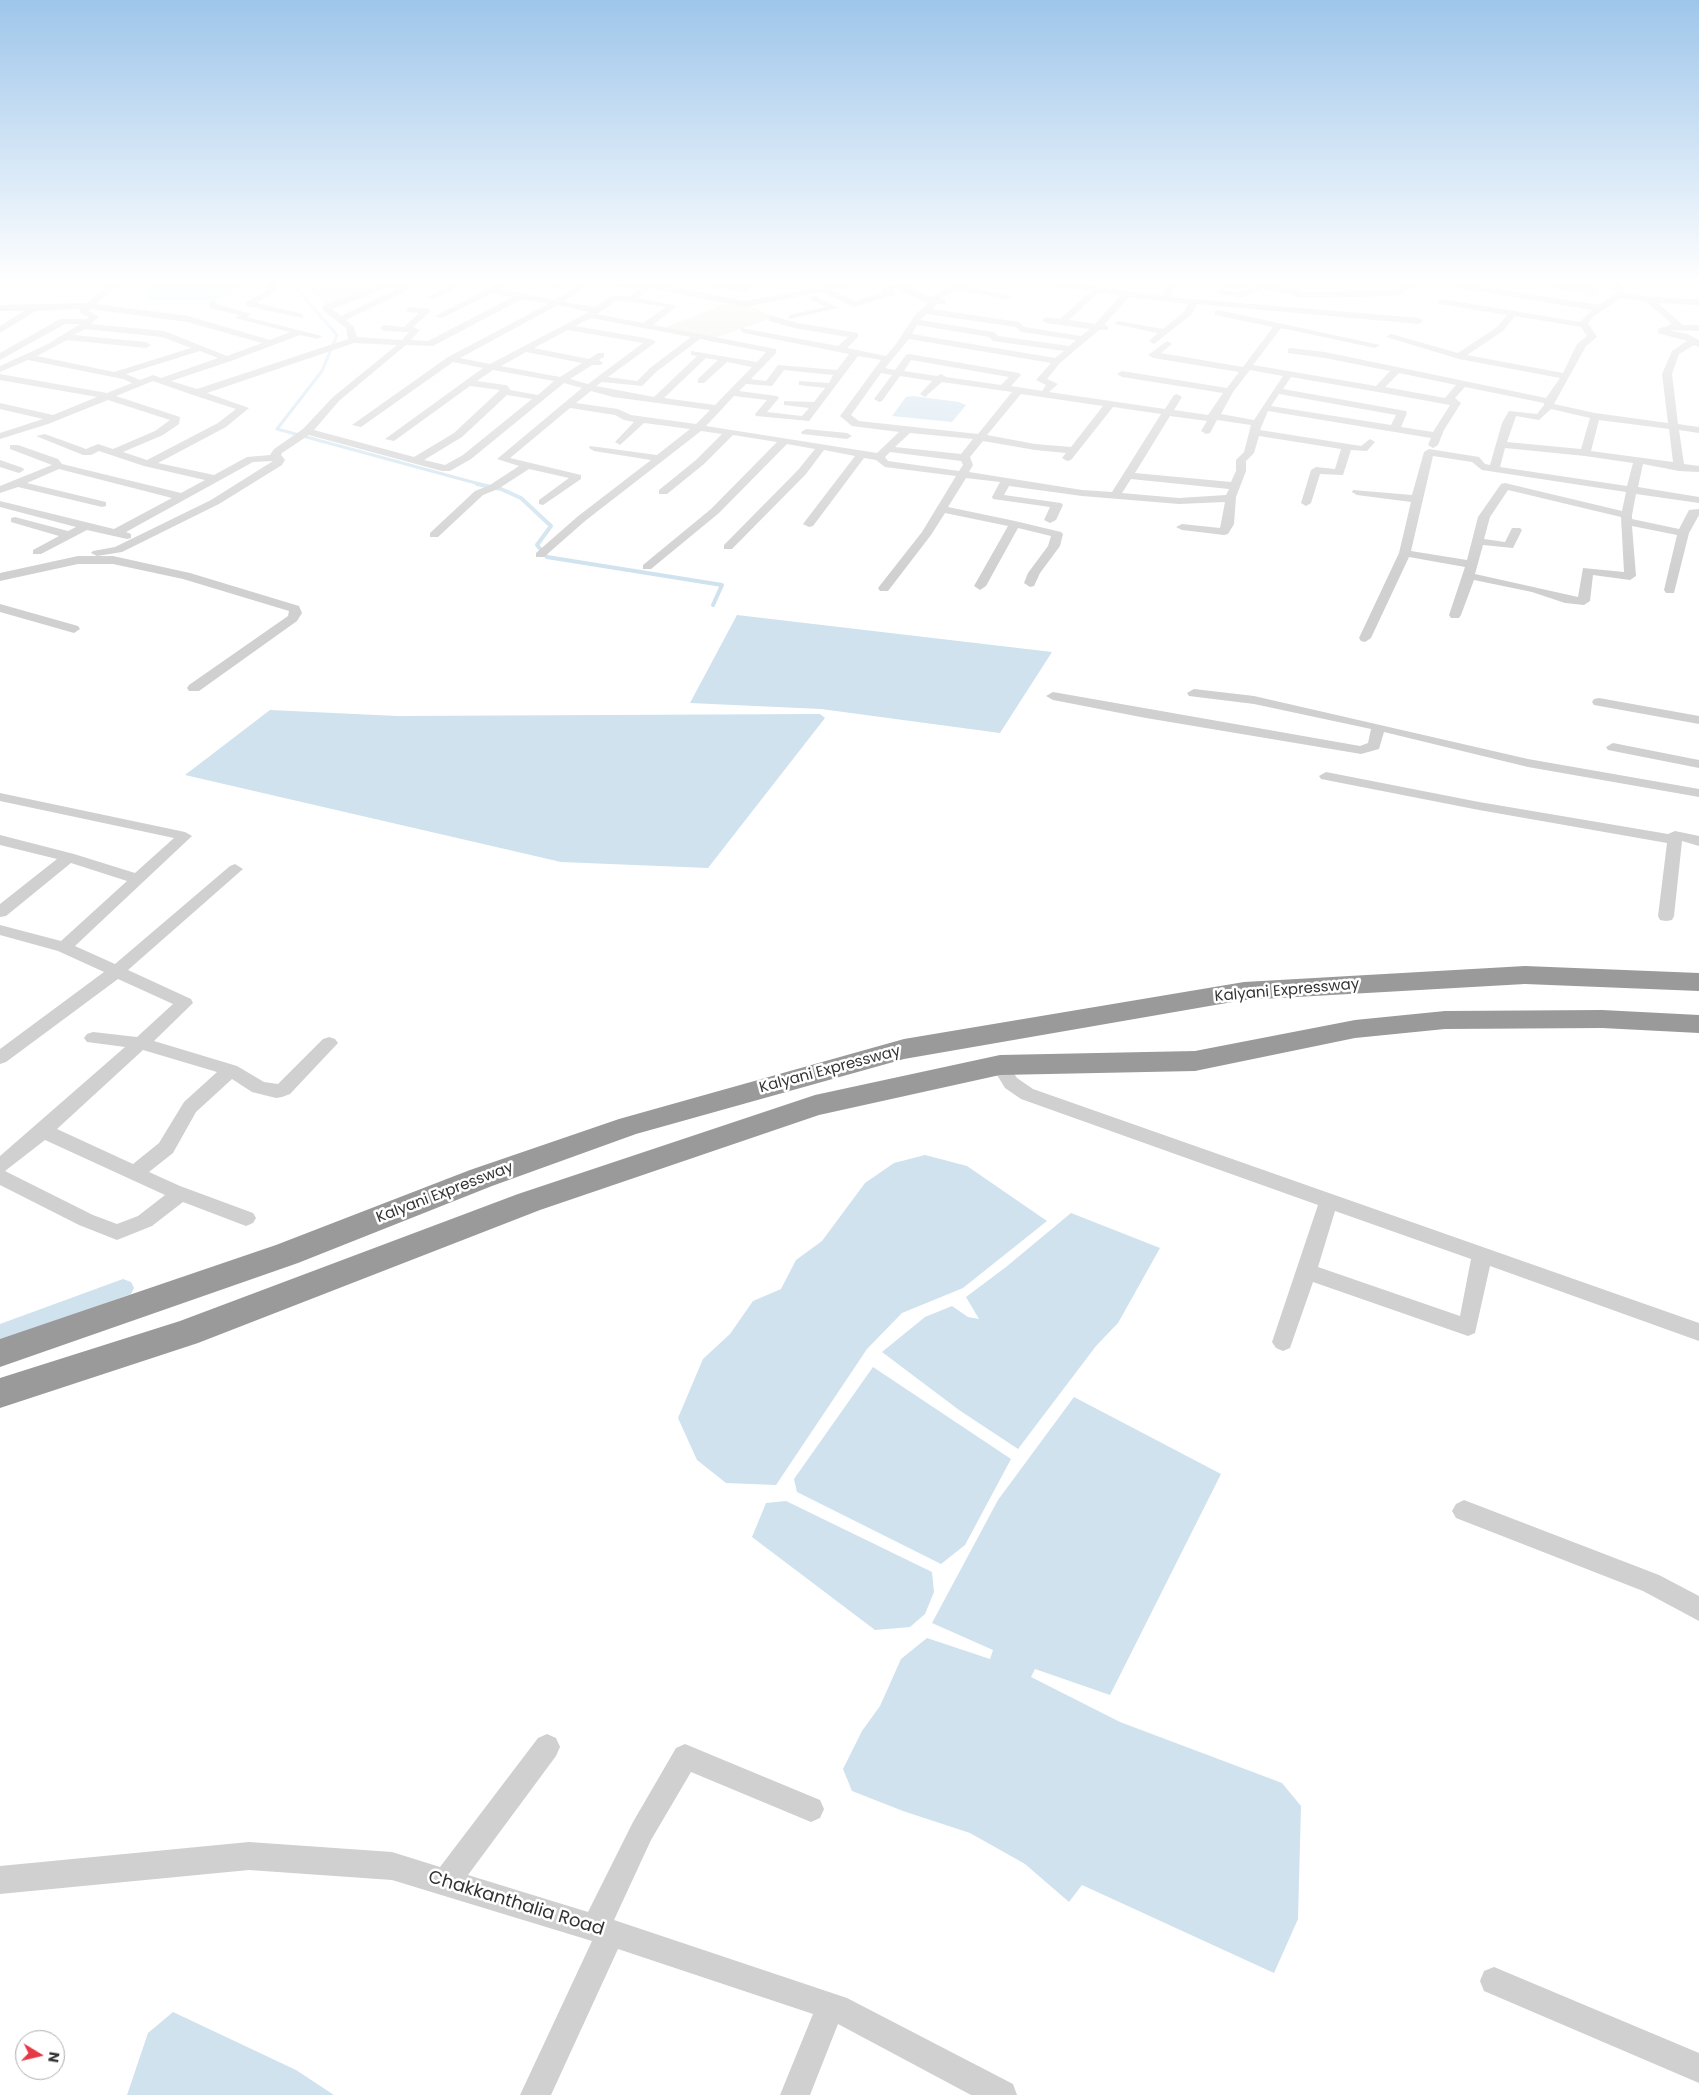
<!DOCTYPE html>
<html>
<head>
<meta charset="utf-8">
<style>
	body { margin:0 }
	#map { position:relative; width:1699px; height:2095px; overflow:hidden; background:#fff; font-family:Poppins,sans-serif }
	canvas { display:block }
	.north { position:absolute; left:15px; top:2030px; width:50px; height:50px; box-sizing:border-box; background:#fff; border:1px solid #adadad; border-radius:50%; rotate:99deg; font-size:14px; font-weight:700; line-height:20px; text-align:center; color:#333 }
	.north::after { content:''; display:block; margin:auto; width:18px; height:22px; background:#e63946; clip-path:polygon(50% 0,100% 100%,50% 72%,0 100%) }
</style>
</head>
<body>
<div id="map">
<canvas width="1699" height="2095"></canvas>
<div class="north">N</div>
</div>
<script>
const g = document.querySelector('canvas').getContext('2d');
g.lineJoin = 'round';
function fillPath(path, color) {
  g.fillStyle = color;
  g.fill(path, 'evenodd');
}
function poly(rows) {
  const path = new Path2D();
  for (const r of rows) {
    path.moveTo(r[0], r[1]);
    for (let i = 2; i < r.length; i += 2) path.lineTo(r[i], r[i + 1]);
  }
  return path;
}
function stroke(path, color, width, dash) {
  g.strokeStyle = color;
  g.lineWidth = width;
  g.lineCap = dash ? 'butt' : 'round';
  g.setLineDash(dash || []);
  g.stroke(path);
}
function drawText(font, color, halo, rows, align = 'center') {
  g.font = font + ' Poppins,sans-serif';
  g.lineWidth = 5;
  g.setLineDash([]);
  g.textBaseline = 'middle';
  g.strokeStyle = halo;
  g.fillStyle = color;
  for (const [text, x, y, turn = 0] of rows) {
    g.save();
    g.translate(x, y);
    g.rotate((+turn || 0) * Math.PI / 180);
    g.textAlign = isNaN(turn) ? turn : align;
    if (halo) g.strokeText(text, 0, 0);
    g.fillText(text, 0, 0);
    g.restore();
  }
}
fillPath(poly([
	[310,281,397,281,328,306,302,283],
	[729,302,755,308,775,317,712,339,664,328]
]), '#e6ecdf');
fillPath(poly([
	[154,281,238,281,238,283,230,294,212,300,153,300,149,298,149,293],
	[1207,281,1268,281,1247,288,1229,288],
	[1556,281,1598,287,1601,289,1595,296,1550,288],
	[913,396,959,402,966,405,952,422,892,416,906,397],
	[737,615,1052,652,1000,733,821,709,690,703],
	[270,710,397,716,820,714,825,718,708,868,561,862,185,775],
	[925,1155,967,1166,1047,1221,963,1288,902,1313,867,1349,776,1485,726,1483,697,1460,678,1418,703,1359,730,1334,753,1301,781,1289,796,1260,822,1241,865,1183,894,1163],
	[1071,1213,1160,1248,1118,1323,1096,1346,1018,1449,959,1410,882,1352,925,1317,952,1306,968,1317,979,1319,966,1297,1006,1267],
	[873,1367,1011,1459,965,1545,941,1564,797,1492,794,1479],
	[1074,1397,1221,1474,1110,1695,1035,1669,1031,1677,1120,1722,1282,1783,1301,1806,1298,1919,1274,1973,1082,1885,1069,1902,1025,1864,970,1833,903,1811,852,1791,843,1769,862,1731,880,1706,901,1659,927,1638,990,1659,993,1650,932,1623,998,1500],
	[786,1501,932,1572,934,1592,925,1614,910,1627,875,1630,752,1537,766,1503],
	[173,2012,296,2070,334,2095,127,2095,148,2033]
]), '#cfe2ee');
stroke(poly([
	[290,281,337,335,322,371,277,429,483,485]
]), '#cfe2ee', 3);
stroke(poly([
	[477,484,501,489,521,498,551,526,537,545,547,557,722,585,713,605]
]), '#cfe2ee', 4);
fillPath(poly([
	[123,1279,131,1282,134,1288,131,1294,0,1342,0,1324,123,1279]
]), '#cfe2ee');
fillPath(poly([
	[114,281,123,281,96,304,188,316,270,340,290,332,235,318,239,315,322,336,318,339,300,335,231,361,171,381,197,389,348,339,346,328,323,310,323,306,386,282,395,283,401,281,412,281,405,285,408,286,408,290,346,320,354,327,357,337,402,340,409,332,384,331,380,328,384,325,404,327,419,313,407,312,406,310,410,307,427,308,431,311,413,327,420,330,411,340,428,341,513,297,492,293,442,318,435,316,503,281,513,281,499,289,555,300,584,281,644,284,649,281,658,281,656,284,745,301,852,281,867,281,831,290,855,301,883,293,880,290,881,288,900,284,903,283,901,281,914,281,914,284,908,287,931,297,962,281,972,281,964,286,1011,296,1007,299,957,290,940,299,945,300,945,304,937,304,932,309,1019,322,1024,327,1081,336,1090,329,1046,323,1042,320,1046,317,1060,319,1091,291,1056,286,1054,281,1161,296,1168,284,1163,281,1177,281,1169,297,1419,318,1423,321,1419,324,1197,304,1192,314,1154,344,1149,341,1158,333,1114,324,1118,321,1163,329,1185,311,1188,304,1129,297,1104,325,1108,326,1108,330,1099,330,1060,363,1047,379,1058,384,1049,392,1165,409,1174,395,1177,394,1182,397,1174,410,1208,415,1223,393,1122,377,1117,374,1122,371,1227,388,1239,372,1153,358,1148,355,1167,341,1172,344,1161,353,1243,367,1273,327,1215,315,1215,311,1218,310,1380,345,1375,348,1281,328,1253,365,1376,386,1390,371,1325,358,1288,353,1288,349,1291,348,1325,352,1546,398,1560,378,1459,359,1386,337,1391,334,1458,353,1497,327,1507,315,1439,304,1438,302,1442,299,1580,322,1592,310,1458,288,1457,286,1461,283,1598,305,1616,294,1614,281,1623,281,1621,283,1624,293,1650,297,1699,299,1699,305,1658,303,1683,325,1699,325,1699,331,1669,330,1687,334,1699,340,1699,347,1694,345,1679,354,1672,374,1678,424,1699,427,1699,433,1679,430,1684,464,1699,466,1699,472,1679,471,1643,464,1638,487,1699,497,1699,503,1636,494,1632,515,1632,519,1679,529,1689,510,1699,509,1699,515,1689,533,1674,593,1666,593,1664,590,1677,535,1632,526,1636,576,1630,580,1593,575,1590,601,1584,605,1565,603,1532,592,1474,580,1461,615,1459,618,1451,618,1449,615,1465,567,1409,557,1371,638,1365,642,1361,641,1359,638,1399,553,1411,502,1357,495,1352,492,1353,490,1412,495,1424,452,1429,449,1479,457,1485,464,1490,465,1502,423,1509,411,1537,414,1544,405,1544,403,1465,387,1455,398,1461,403,1444,430,1438,445,1433,448,1428,445,1431,438,1268,411,1260,430,1361,446,1370,439,1375,442,1367,451,1351,450,1343,475,1320,474,1311,503,1306,506,1301,503,1311,470,1316,467,1335,469,1341,449,1259,436,1254,453,1246,461,1246,471,1236,497,1234,524,1228,534,1224,535,1182,530,1176,527,1182,524,1220,528,1225,502,1179,504,1082,496,1009,486,1004,495,1061,503,1063,505,1056,520,1050,523,1044,520,1050,507,993,499,992,497,1000,482,966,478,948,507,1015,521,1061,532,1063,534,1060,546,1040,573,1034,586,1030,587,1024,583,1028,573,1048,546,1051,536,1018,528,986,586,980,590,974,586,1008,526,945,513,931,535,888,591,880,591,878,588,922,532,956,476,885,467,876,460,864,458,813,526,809,527,803,524,855,456,824,450,806,474,732,549,724,549,724,545,798,470,815,449,787,444,719,513,651,569,643,569,643,565,711,509,777,442,733,435,704,464,667,494,659,494,659,490,696,460,722,434,701,431,585,521,544,557,536,557,536,553,577,517,651,460,594,451,589,448,590,446,657,455,690,429,644,423,620,445,615,442,634,422,624,420,615,415,570,408,510,458,581,475,581,479,543,505,539,504,539,500,569,478,529,469,498,489,483,495,438,537,430,537,430,533,475,491,490,485,519,466,497,459,582,388,564,383,471,459,450,471,442,471,309,435,282,453,281,455,285,460,282,465,219,504,122,552,97,556,91,553,93,551,115,547,211,500,273,461,253,462,126,532,131,534,131,538,127,539,87,530,41,554,33,554,33,550,59,536,11,522,11,518,15,517,68,531,76,527,0,507,0,501,114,529,172,498,59,469,27,483,106,502,106,506,102,507,18,487,0,493,0,486,52,465,10,449,10,445,18,445,58,459,62,464,181,493,205,480,144,466,99,451,91,455,83,455,36,436,45,434,86,449,98,444,113,449,155,431,170,420,108,400,48,424,0,439,0,433,43,419,0,409,0,403,53,415,97,397,0,380,0,374,107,393,132,383,123,379,28,360,0,372,0,366,48,344,80,324,65,324,0,360,0,353,60,319,86,319,89,317,80,313,80,309,36,311,0,333,0,326,24,311,0,311,0,305,87,303,114,281],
	[591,283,593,284,639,289,630,296,611,296,595,307,564,302,591,283],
	[389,287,397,289,341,316,332,309,389,287],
	[651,288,745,307,822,292,854,307,894,295,895,293,892,290,897,289,928,303,915,315,896,344,886,356,847,348,858,337,858,333,798,323,772,316,769,317,769,321,794,328,848,337,838,346,741,328,740,330,744,333,849,354,837,370,778,365,766,381,751,379,776,353,776,349,653,325,677,306,639,298,651,288],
	[1099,292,1121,295,1095,324,1069,320,1099,292],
	[1621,298,1647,302,1672,324,1658,329,1658,333,1687,341,1672,351,1662,374,1668,423,1595,413,1554,404,1586,346,1597,337,1588,323,1594,316,1621,298],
	[522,299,548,304,448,357,352,425,361,427,453,362,483,368,385,439,394,441,470,386,500,390,454,433,414,457,314,430,339,401,406,345,433,346,522,299],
	[616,301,632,302,666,307,643,323,597,314,616,301],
	[558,305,589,312,490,364,460,358,558,305],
	[91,309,187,322,262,343,227,356,164,331,91,324,99,317,89,311,91,309],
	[927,314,1016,327,1021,332,1076,340,1069,346,998,336,994,332,920,320,927,314],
	[1515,316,1581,327,1587,336,1577,344,1563,373,1467,355,1503,331,1515,316],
	[591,318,691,337,650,368,637,381,608,377,656,342,651,339,575,326,591,318],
	[917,325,989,337,993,341,1064,351,1055,358,912,334,917,325],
	[85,329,162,337,191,348,114,372,37,356,67,340,146,348,151,345,146,342,74,335,85,329],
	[568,330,643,343,588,384,570,379,592,365,601,365,603,363,599,360,604,357,604,353,598,353,589,359,534,348,568,330],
	[700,339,766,352,757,362,691,351,691,355,697,356,654,397,596,386,602,382,642,386,656,372,700,339],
	[909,339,1051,363,1036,380,1046,385,1042,391,1011,386,1021,375,1019,373,909,354,906,355,895,370,885,368,909,339],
	[354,343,397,345,333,397,303,429,274,449,270,455,247,457,214,475,158,463,226,427,249,408,207,393,354,343],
	[200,351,218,358,161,378,153,375,140,380,126,374,200,351],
	[526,352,582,363,560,377,501,366,526,352],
	[858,356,881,360,840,416,852,426,899,432,877,453,706,426,734,396,767,400,755,414,756,416,809,421,858,356],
	[706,358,718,360,698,379,698,383,704,383,727,362,752,367,715,405,664,398,706,358],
	[911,360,1009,377,1001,385,946,377,941,374,937,376,904,371,911,360],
	[493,370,554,381,538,395,510,390,508,386,505,385,477,381,493,370],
	[784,370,833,375,829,383,799,381,799,385,825,388,814,402,784,401,784,405,809,408,802,416,767,412,779,398,777,396,739,391,746,384,772,386,784,370],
	[1250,370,1283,376,1254,420,1221,414,1233,392,1250,370],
	[881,373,892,375,874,399,879,402,882,401,900,376,932,381,920,394,925,397,942,382,1012,392,978,434,859,421,851,415,881,373],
	[1399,373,1456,385,1445,398,1385,387,1399,373],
	[1291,377,1378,392,1450,405,1433,432,1401,427,1407,413,1406,411,1283,389,1291,377],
	[153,381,193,395,236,409,218,423,147,460,123,452,163,435,179,424,180,417,116,396,153,381],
	[591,391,613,397,710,410,696,424,631,415,618,409,576,403,591,391],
	[1021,394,1103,406,1071,447,1035,444,987,435,1021,394],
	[1279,394,1396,415,1391,425,1271,406,1279,394],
	[507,395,532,399,463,455,445,465,424,460,462,437,507,395],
	[1113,407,1161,414,1112,492,1082,490,969,472,973,465,970,457,983,441,1035,450,1066,453,1062,458,1067,461,1071,460,1113,407],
	[1551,409,1590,418,1581,449,1507,442,1516,416,1539,420,1551,409],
	[1170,416,1207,421,1201,431,1206,434,1210,433,1217,420,1251,425,1244,452,1236,460,1236,471,1231,482,1135,473,1170,416],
	[1599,420,1669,429,1673,462,1591,451,1599,420],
	[910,433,973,439,961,454,895,447,910,433],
	[1505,448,1585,456,1633,463,1627,486,1500,467,1505,448],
	[890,452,961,461,963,465,959,471,888,461,885,457,890,452],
	[1433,456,1472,462,1482,470,1626,492,1622,511,1505,483,1501,484,1478,517,1467,560,1411,551,1433,456],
	[1131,479,1229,489,1226,495,1179,498,1122,493,1131,479],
	[1508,490,1621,517,1624,572,1583,568,1578,597,1475,574,1483,545,1513,548,1522,530,1520,528,1512,528,1505,542,1484,539,1490,517,1508,490],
	[267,281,275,281,275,291,257,303,303,314,303,318,246,306,246,302,267,290,267,281],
	[458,281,468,281,435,299,428,297,458,281],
	[559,281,569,281,557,288,551,288,551,284,559,281],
	[706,281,745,286,753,281,762,281,746,292,706,285,706,281],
	[1271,281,1276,283,1272,286,1294,288,1301,292,1396,290,1411,281,1420,281,1398,296,1299,298,1292,294,1264,289,1240,298,1216,293,1220,290,1239,292,1271,281],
	[814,295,838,308,789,319,789,315,826,307,811,300,810,298,814,295],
	[213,299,216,300,217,304,251,314,247,317,210,308,209,302,213,299],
	[806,429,847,433,852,436,847,439,802,434,801,432,806,429],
	[0,460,23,468,24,470,19,473,0,467,0,460],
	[78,556,113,556,190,573,299,606,302,613,297,621,199,691,189,691,187,688,189,685,288,616,289,611,183,579,113,564,78,564,0,581,0,573,78,556],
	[0,604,78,626,80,629,74,633,0,612,0,604],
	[1194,689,1254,696,1528,759,1699,789,1699,797,1528,767,1384,732,1379,749,1361,754,1146,718,1053,700,1046,696,1053,692,1360,746,1368,743,1371,729,1254,704,1189,696,1187,693,1194,689],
	[1599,698,1699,716,1699,724,1594,705,1592,702,1594,699,1599,698],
	[1613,743,1699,760,1699,768,1608,750,1606,747,1613,743],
	[1326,772,1479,802,1668,834,1675,831,1699,836,1699,846,1682,841,1674,916,1672,920,1666,921,1660,920,1658,916,1667,843,1479,810,1321,779,1319,776,1326,772],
	[0,793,185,832,192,836,75,946,115,964,230,866,235,864,243,869,128,970,191,999,193,1003,154,1041,237,1066,264,1082,278,1084,323,1039,329,1037,335,1039,338,1043,290,1094,282,1097,276,1098,252,1092,232,1079,196,1112,173,1153,149,1172,180,1186,253,1213,256,1218,253,1223,246,1226,183,1202,152,1226,117,1240,79,1225,0,1185,0,1156,125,1047,87,1042,84,1038,87,1034,93,1032,137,1037,173,1004,118,979,6,1062,0,1064,0,1049,104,972,58,951,0,935,0,925,61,941,127,881,71,863,6,916,0,917,0,904,57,859,0,845,0,835,74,854,135,873,174,838,0,801,0,793],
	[143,1050,217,1072,184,1102,159,1143,133,1164,57,1129,143,1050],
	[45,1140,165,1195,138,1216,117,1224,93,1215,5,1171,45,1140],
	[1000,1059,1006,1061,1017,1078,1033,1089,1699,1323,1699,1341,1490,1266,1475,1333,1468,1336,1313,1282,1290,1348,1283,1351,1276,1348,1272,1342,1318,1205,1021,1099,1005,1088,991,1065,994,1061,1000,1059],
	[1335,1211,1471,1259,1460,1316,1318,1267,1335,1211],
	[1464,1500,1659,1575,1699,1596,1699,1621,1643,1591,1456,1518,1452,1511,1456,1504,1464,1500],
	[547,1734,556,1738,560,1747,556,1756,468,1875,588,1912,633,1822,676,1748,685,1744,820,1800,824,1809,820,1818,811,1822,691,1772,651,1840,614,1920,847,1998,1013,2084,1017,2095,971,2095,838,2024,810,2095,780,2095,813,2014,618,1949,551,2095,520,2095,592,1941,392,1880,249,1870,0,1894,0,1866,249,1842,392,1852,440,1867,538,1738,547,1734],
	[1494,1967,1699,2053,1699,2083,1484,1991,1480,1981,1484,1971,1494,1967]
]), '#d0d0d0');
fillPath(poly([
	[1525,966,1699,973,1699,991,1525,984,1244,1000,904,1059,636,1134,492,1186,298,1263,0,1367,0,1339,276,1245,470,1170,619,1119,904,1039,1244,982,1525,966],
	[1602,1010,1699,1015,1699,1033,1602,1028,1445,1029,1355,1038,1195,1071,1000,1075,819,1115,540,1210,198,1343,0,1408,0,1378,180,1321,518,1194,815,1095,1000,1055,1195,1051,1355,1020,1445,1011,1602,1010]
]), '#9a9a9a');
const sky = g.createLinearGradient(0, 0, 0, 574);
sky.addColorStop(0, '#9ec6ea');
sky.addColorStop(0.49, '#fff');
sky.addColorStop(1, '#ffffff00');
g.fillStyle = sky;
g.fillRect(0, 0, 1699, 574);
drawText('15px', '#333', '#fff', [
	["Kalyani Expressway",1287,991,-5],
	["Kalyani Expressway",830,1070,-15],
	["Kalyani Expressway",445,1193,-21]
]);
drawText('18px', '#333', '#fff', [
	["Chakkanthalia Road",516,1904,17]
]);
</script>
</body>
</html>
